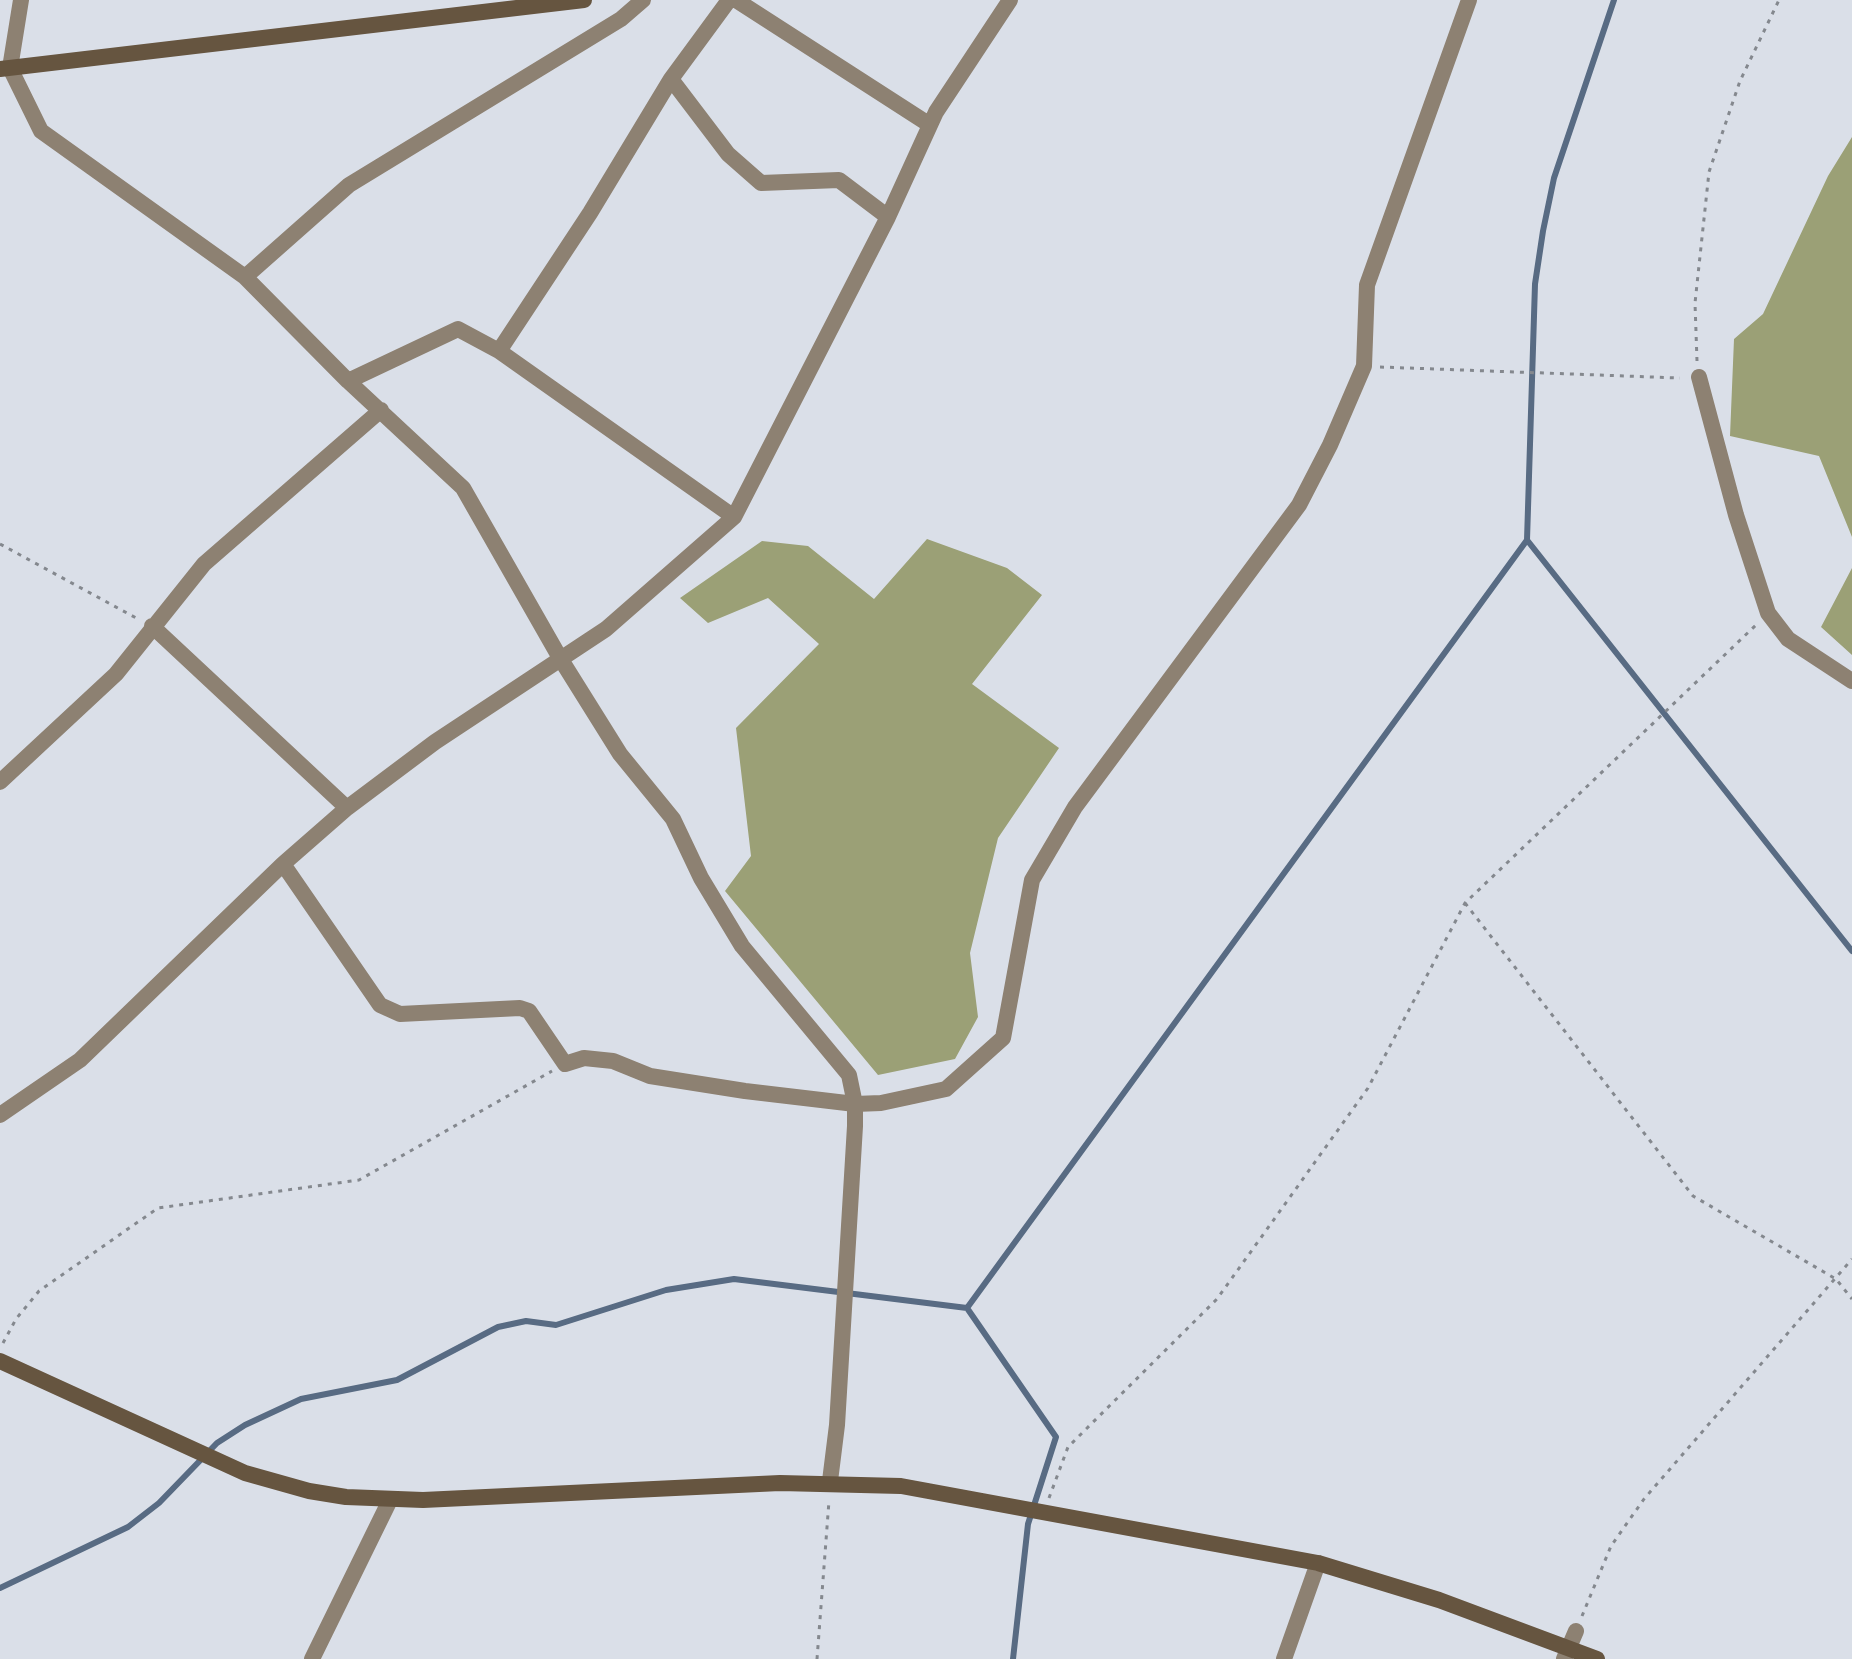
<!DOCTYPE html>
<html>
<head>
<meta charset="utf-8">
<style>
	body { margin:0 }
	canvas { display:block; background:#dadfe8 }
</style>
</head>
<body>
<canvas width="1852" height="1659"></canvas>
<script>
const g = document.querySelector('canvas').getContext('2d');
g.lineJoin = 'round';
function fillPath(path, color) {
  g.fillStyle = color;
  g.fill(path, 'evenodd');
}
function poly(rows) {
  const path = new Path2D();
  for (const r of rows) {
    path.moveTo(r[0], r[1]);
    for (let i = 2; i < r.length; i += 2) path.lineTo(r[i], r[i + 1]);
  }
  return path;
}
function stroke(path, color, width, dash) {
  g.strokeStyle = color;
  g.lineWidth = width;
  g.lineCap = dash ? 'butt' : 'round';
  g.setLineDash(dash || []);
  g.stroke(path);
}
fillPath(poly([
	[1852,137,1852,537,1819,456,1730,436,1734,339,1763,314,1828,176],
	[927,539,1007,568,1042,595,972,684,1059,748,998,838,970,953,978,1017,955,1059,878,1075,725,891,751,856,736,728,819,644,768,598,708,623,680,598,762,541,808,546,874,599],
	[1852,568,1852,655,1821,627]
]), '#9ba076');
stroke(poly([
	[1614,0,1554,178,1543,231,1535,284,1527,540,1852,951],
	[967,1308,1056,1437,1028,1524,1013,1659],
	[0,1588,128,1527,159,1503,217,1443,245,1425,301,1399,397,1380,498,1327,526,1321,556,1325,666,1290,734,1279,967,1308,1527,540]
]), '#586b83', 6);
stroke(poly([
	[1697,361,1695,303,1709,172,1740,81,1779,0],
	[1380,367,1680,378],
	[0,544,138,619],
	[1465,903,1693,1196,1836,1279,1852,1299],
	[3,1343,16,1319,39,1291,158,1208,359,1180,552,1071],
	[1049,1498,1068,1447,1217,1299,1368,1088,1465,903,1757,624],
	[1582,1616,1611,1546,1644,1499,1852,1259],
	[817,1659,829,1501]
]), '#84888e', 3, [4, 6]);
stroke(poly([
	[21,0,10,68,41,131,245,277,348,381,463,488,560,658,620,754,673,819,701,878,742,946,849,1075,855,1104,855,1126,837,1425,830,1481],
	[736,0,930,125],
	[671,79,728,154,761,183,839,180,888,217],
	[245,277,349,185,621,19,643,0],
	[499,351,590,213,671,79,729,0],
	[1699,377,1736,515,1768,613,1788,639,1852,681],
	[348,381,458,329,499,351,734,517],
	[152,626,347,808],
	[0,782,116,674,204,564,381,410],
	[283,864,380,1005,400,1014,520,1008,529,1011,565,1064,584,1058,613,1061,650,1076,745,1091,855,1104,881,1103,946,1089,1003,1038,1032,880,1075,807,1299,505,1330,445,1364,366,1367,285,1469,0],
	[0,1115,80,1060,283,864,347,808,435,742,606,629,734,517,888,217,936,112,1010,0],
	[312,1659,390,1500],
	[1284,1659,1318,1563],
	[1564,1659,1576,1631]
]), '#8d8172', 16);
stroke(poly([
	[0,69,584,0],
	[0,1361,245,1473,309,1491,346,1497,423,1500,780,1483,901,1486,1318,1563,1439,1600,1597,1659]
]), '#665540', 16);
</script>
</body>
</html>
